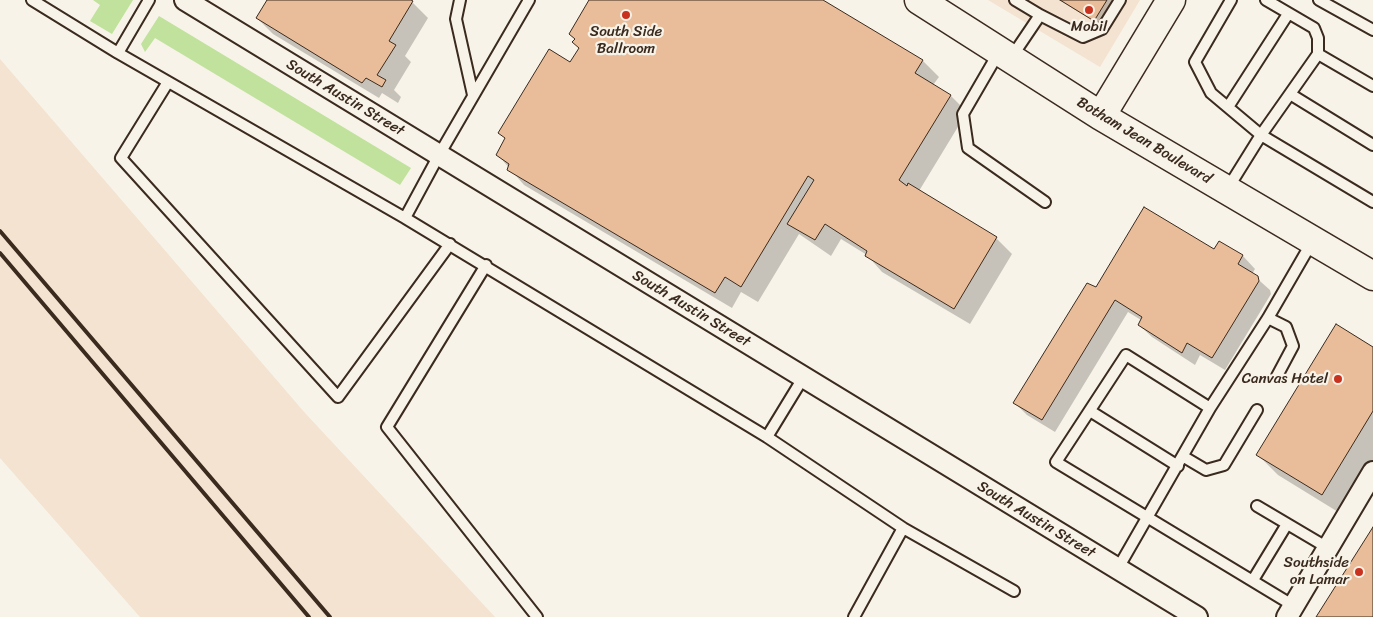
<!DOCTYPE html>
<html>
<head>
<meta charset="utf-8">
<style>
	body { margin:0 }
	canvas { display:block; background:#f7f3e8 }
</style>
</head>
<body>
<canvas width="1373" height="617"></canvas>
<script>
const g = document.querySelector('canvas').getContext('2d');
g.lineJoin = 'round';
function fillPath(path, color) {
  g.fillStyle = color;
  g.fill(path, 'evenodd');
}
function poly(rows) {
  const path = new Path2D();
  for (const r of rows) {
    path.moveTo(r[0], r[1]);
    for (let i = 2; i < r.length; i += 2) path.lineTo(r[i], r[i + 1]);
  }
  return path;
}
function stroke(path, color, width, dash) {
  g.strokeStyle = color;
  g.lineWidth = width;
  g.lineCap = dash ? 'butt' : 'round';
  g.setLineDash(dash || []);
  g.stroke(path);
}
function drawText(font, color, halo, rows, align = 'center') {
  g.font = font + ' Sriracha,sans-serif';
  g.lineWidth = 4.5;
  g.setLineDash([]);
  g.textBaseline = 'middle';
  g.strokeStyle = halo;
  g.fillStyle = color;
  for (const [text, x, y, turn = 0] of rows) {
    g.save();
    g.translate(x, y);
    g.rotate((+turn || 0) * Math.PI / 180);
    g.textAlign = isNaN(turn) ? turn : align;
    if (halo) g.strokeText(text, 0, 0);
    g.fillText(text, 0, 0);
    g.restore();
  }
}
fillPath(poly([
	[988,0,1140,0,1100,67],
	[0,59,305,413,495,617,140,617,0,458]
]), '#f3e3d0');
fillPath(poly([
	[93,0,133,0,112,34,90,21,100,5],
	[159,16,411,168,400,185,155,38,145,52,141,44]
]), '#c0e29c');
fillPath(poly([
	[268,0,413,0,412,2,428,18,405,56,411,62,394,90,401,97,398,103,382,93,379,98,273,34,257,18],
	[591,0,820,0,923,61,939,77,933,85,951,96,967,112,919,191,996,238,1012,254,970,324,882,272,867,255,841,239,831,256,799,234,758,302,741,292,732,308,524,185,497,154,580,49],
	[1059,0,1114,0,1099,24],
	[1220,242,1243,256,1255,269,1252,274,1270,290,1271,294,1225,370,1200,355,1195,365,1152,337,1139,325,1141,320,1128,312,1055,432,1027,415,1015,403,1096,289,1214,251],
	[1373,348,1373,466,1343,515,1278,475,1257,454]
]), '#0003');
const building = poly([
	[267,0,411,0,413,1,389,41,396,45,377,75,386,80,382,87,366,78,362,83,256,18,267,0],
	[589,0,823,0,923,60,915,73,951,95,899,180,907,186,908,183,997,237,954,309,865,256,867,251,825,224,815,240,787,224,814,180,808,176,741,287,725,277,715,293,507,170,509,164,496,155,505,138,498,133,549,49,570,62,579,48,572,42,575,39,569,34,589,0],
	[1060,0,1107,0,1094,21,1060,0],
	[1144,207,1214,249,1219,241,1243,255,1238,264,1258,276,1259,281,1212,358,1187,343,1182,353,1138,325,1142,317,1115,300,1042,420,1013,403,1087,283,1096,287,1144,207],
	[1336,324,1373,347,1373,411,1322,495,1256,455,1336,324],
	[1373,527,1373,617,1316,617,1373,527]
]);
fillPath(building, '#e9bd99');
stroke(building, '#3b2a1e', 1);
const lane = poly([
	[32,0,118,53,405,218],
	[460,0,456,19,473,95],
	[529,0,439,155,405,218,767,437,803,378],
	[1015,0,1040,15],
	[1231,0,1195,62,1211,93,1261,135,1373,202],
	[1319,0,1373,30],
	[999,52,963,114,968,148,1045,202],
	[118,53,149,0],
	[1318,54,1373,86],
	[1011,58,1040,15,1083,37,1102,29,1120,0],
	[168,82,121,158,338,397,450,244],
	[1290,94,1373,145],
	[1228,107,1288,14],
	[1228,188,1261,135,1318,54,1318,38,1314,28,1266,0],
	[486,265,387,427,537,617],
	[1268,318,1286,327,1293,346,1277,376],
	[1210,408,1126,355,1056,462,1294,606],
	[1090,411,1178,466],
	[767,437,903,528,854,617],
	[1184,457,1206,470,1224,465,1257,410],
	[1257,506,1328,548],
	[903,528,1014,591],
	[1117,570,1210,408,1268,318,1312,242],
	[1253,580,1287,524]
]);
const street = poly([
	[185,0,1197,617],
	[1287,617,1373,472]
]);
const secondary = poly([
	[919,0,1101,116,1373,276],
	[1101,116,1171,0]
]);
stroke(lane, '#3b2a1e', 14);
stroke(street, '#3b2a1e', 24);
stroke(secondary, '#3b2a1e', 31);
stroke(lane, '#f7f3e8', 10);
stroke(street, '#f7f3e8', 20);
stroke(secondary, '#f7f3e8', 28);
stroke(poly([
	[0,231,330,617],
	[0,253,309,617]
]), '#3b2a1e', 4);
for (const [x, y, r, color] of [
	[1089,10,5,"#c8321e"],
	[626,15,5,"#c8321e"],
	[1338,379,5,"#c8321e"],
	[1359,572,5,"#c8321e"]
]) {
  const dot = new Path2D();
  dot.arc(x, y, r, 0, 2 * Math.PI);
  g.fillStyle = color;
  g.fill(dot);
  stroke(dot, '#f7f3e8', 2);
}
drawText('15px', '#3b2a1e', '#f7f3e8', [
	["Mobil",1089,27],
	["South Side",626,32],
	["Ballroom",626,49],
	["Canvas Hotel",1328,379,"right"],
	["Southside",1349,563,"right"],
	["on Lamar",1349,580,"right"]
]);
drawText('15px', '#3b2a1e', '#f7f3e8', [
	["South Austin Street",345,98,31],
	["Botham Jean Boulevard",1144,141,31],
	["South Austin Street",691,309,31],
	["South Austin Street",1036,520,31]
]);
</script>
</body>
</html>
